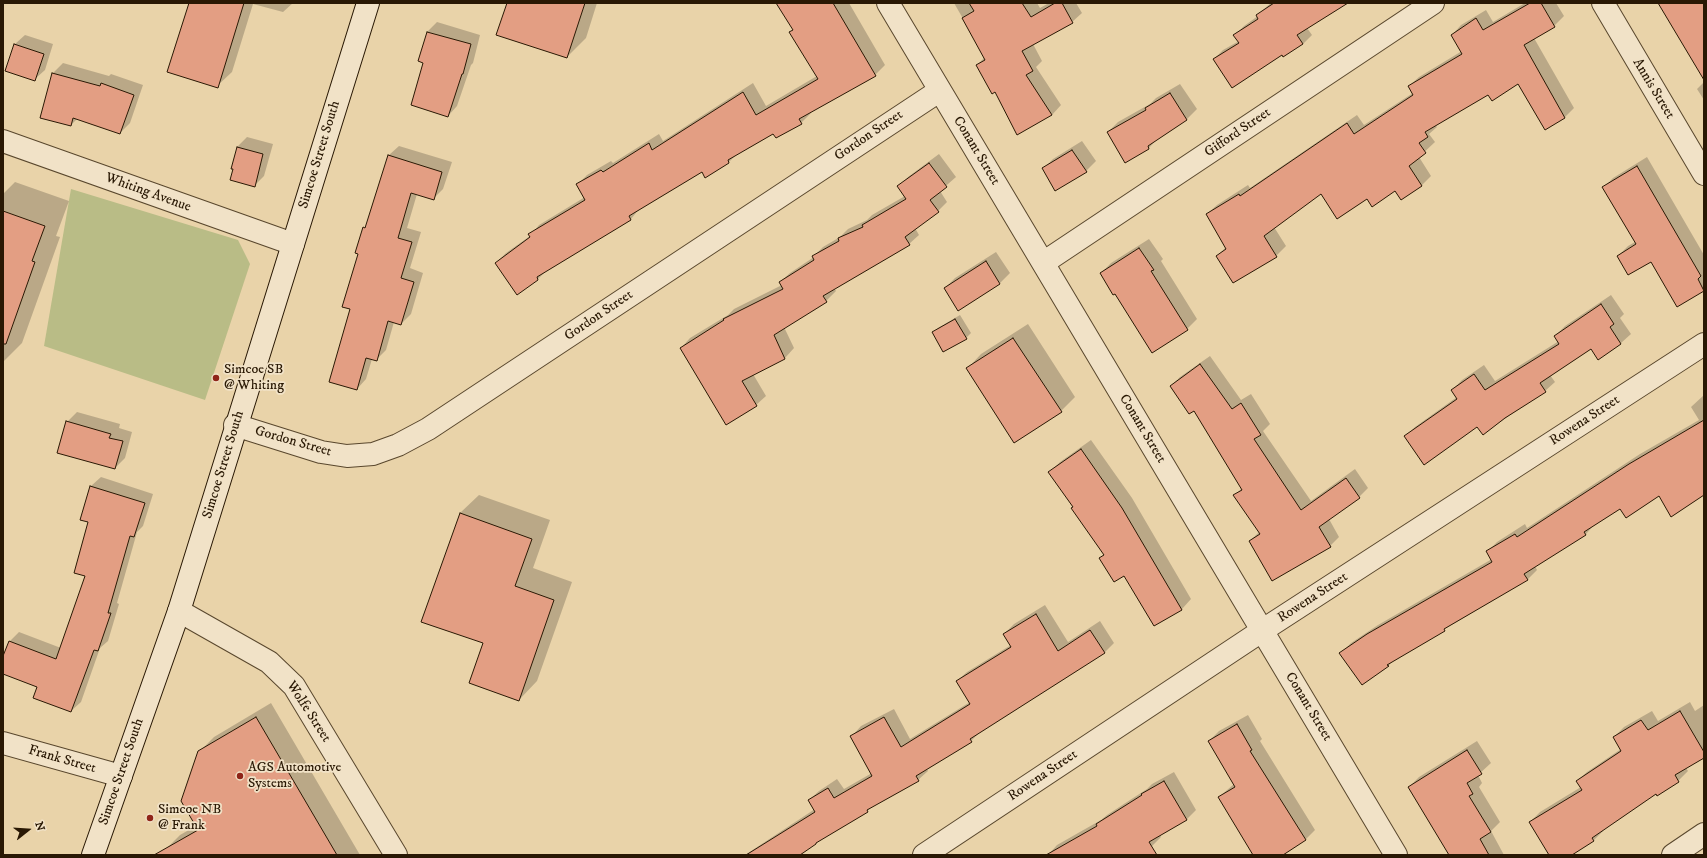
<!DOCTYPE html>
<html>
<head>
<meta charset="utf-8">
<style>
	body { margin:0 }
	#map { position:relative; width:1707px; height:858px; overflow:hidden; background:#e9d3a9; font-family:"IM FELL DW Pica",serif }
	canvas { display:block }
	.frame { position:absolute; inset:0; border:4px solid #291804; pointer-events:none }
	.north { position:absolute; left:8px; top:810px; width:40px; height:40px; -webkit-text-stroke:3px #f1e2c7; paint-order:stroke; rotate:73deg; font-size:11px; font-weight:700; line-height:16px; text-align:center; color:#291804 }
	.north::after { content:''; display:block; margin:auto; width:14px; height:18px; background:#291804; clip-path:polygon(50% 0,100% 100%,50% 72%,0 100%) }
</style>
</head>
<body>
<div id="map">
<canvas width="1707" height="858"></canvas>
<div class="frame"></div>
<div class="north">N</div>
</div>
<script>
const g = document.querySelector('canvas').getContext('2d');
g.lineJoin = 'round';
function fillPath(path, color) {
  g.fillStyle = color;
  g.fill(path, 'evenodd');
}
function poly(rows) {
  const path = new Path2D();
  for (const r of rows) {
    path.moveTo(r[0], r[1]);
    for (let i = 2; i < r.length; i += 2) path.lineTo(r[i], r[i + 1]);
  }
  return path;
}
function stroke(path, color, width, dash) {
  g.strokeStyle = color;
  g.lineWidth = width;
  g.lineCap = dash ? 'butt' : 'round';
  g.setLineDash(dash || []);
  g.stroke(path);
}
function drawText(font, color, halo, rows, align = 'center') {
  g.font = font + ' "IM FELL DW Pica",serif';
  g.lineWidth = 3.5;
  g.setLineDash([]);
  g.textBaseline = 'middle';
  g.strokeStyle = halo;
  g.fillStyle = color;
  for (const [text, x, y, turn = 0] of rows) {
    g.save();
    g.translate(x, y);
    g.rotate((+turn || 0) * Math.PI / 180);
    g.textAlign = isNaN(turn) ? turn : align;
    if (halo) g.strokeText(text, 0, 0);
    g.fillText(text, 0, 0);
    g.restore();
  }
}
fillPath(poly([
	[71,189,238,240,250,264,205,400,44,346]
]), '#b9bc86');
fillPath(poly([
	[190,3,293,3,283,12,253,4,232,72,217,86],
	[508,3,597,3,586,38,567,57],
	[777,3,849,3,885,65,875,75,810,111,811,113,801,123,774,133,737,154,729,162,706,176,702,170,640,208,631,219,547,270,538,279,518,293,496,263,506,253,530,236,539,225,585,197,577,185,587,175,611,161,613,163,659,134,663,141,753,83,766,106,817,76,790,32,794,29],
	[954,3,1037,3,1040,8,1049,3,1076,3,1082,13,1072,22,1033,44,1042,61,1036,67,1061,105,1052,115,1017,133,995,91,977,65,985,57],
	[1271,3,1346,3,1307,28,1312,35,1303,44,1282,53,1214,59,1223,50,1239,41,1235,35,1244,26,1258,16,1257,15],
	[1525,3,1556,3,1564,16,1554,26,1534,38,1574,108,1564,118,1519,82,1489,93,1435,125,1437,127,1429,134,1435,142,1419,157,1431,176,1422,185,1401,199,1395,190,1367,197,1321,193,1274,227,1286,246,1276,256,1217,256,1226,247,1207,214,1217,205,1248,185,1250,188,1357,115,1364,125,1413,93,1409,86,1419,77,1462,51,1452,35,1461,25,1486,10,1493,22],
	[437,22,480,35,473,63,471,65,457,106,448,116,424,62,427,32],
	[25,35,53,44,45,70,35,79,15,44],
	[63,63,109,76,111,74,143,85,130,123,120,133,78,118,71,125,53,73],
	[1704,82,1704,100,1697,89],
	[1180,84,1197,109,1187,119,1158,138,1149,148,1126,162,1108,132,1118,122,1150,104,1156,98],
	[247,137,273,144,264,176,254,186,237,147],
	[1082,141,1096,161,1086,171,1043,169,1053,159],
	[399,146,452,162,443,189,433,199,417,194,407,228,421,232,410,268,423,273,411,314,401,324,394,322,386,350,376,360,372,359,366,379,357,389,351,309,359,253,364,228,368,224,389,155],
	[939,154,956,177,940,191,947,202,938,211,915,228,919,235,909,244,834,288,836,291,826,301,784,327,794,348,785,358,753,374,766,396,756,405,681,348,690,338,728,315,734,309,782,285,780,282,790,273,814,257,814,256,823,247,840,237,848,229,867,220,872,215,905,196,899,187,908,177],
	[1647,157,1704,255,1703,290,1652,260,1618,256,1628,246,1635,242,1603,188,1613,178],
	[15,182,69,201,56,236,60,237,22,343,3,362,3,194],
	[1149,239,1163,259,1161,261,1197,319,1187,329,1153,352,1101,273,1111,263],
	[996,252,1010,273,1000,283,959,309,945,288,955,278],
	[1611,295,1624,314,1620,318,1631,334,1621,343,1598,358,1592,348,1550,375,1555,382,1545,391,1483,434,1478,426,1405,437,1415,427,1457,397,1452,390,1462,380,1484,365,1495,381,1559,341,1555,336,1565,326],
	[960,315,971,333,966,338,933,333,938,328],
	[1028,324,1075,397,1061,411,967,369,981,354],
	[1210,356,1241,400,1251,394,1270,424,1263,431,1311,501,1355,469,1368,488,1359,497,1329,519,1339,537,1330,546,1250,541,1259,532,1235,495,1242,488,1194,410,1171,386,1180,377],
	[1704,395,1704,494,1660,495,1620,507,1595,524,1586,534,1535,566,1537,570,1528,579,1395,659,1388,666,1341,653,1351,643,1378,625,1492,559,1487,552,1497,542,1525,524,1527,528,1640,454,1699,420,1691,407],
	[77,412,120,424,119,428,132,432,125,458,115,468,67,422],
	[1091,440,1132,498,1191,599,1182,609,1155,625,1125,575,1100,558,1104,554,1050,472,1060,462],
	[101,477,153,494,143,526,137,532,117,603,119,604,108,641,100,648,81,702,71,711,38,687,3,673,3,658,10,641,19,632,61,648,86,576,89,522,81,519,91,486],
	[479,495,550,520,533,568,572,582,537,681,519,700,484,643,460,513],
	[1045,605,1068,642,1100,621,1114,643,1104,653,981,731,971,741,927,769,928,771,918,780,874,805,867,811,820,839,799,855,745,855,815,809,809,800,819,791,837,779,844,789,872,773,852,736,861,726,894,709,910,739,970,702,957,681,967,672,1011,645,1004,634,1014,624],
	[1690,702,1695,711,1704,705,1704,757,1686,768,1688,771,1678,781,1656,793,1603,829,1603,831,1594,840,1570,855,1550,855,1530,822,1540,812,1581,787,1577,781,1587,772,1621,749,1614,737,1624,727,1652,711,1658,721],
	[271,703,360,855,164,855,165,850,180,835,196,826,199,752,214,737],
	[1248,715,1262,739,1260,741,1315,830,1306,839,1282,855,1254,855,1219,797,1234,784,1209,741,1219,731],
	[1477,741,1491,763,1478,775,1482,783,1479,787,1500,822,1491,831,1504,855,1451,855,1409,787,1419,777],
	[1174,772,1196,810,1187,819,1160,835,1161,837,1151,847,1137,855,1048,855,1057,845,1101,820,1107,815,1147,789,1152,784]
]), '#0003');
const building = poly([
	[189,3,244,3,218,88,167,72,189,3],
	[507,3,585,3,567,58,496,35,507,3],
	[776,3,833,3,876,76,799,119,802,124,776,138,773,134,728,160,729,163,705,178,702,172,629,216,631,220,537,277,538,280,517,295,495,263,530,237,528,234,585,200,576,184,601,170,603,172,649,143,652,150,743,92,756,115,818,79,789,32,793,30,776,3],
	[969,3,1022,3,1031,17,1055,3,1062,3,1073,23,1022,51,1033,71,1026,75,1052,115,1017,135,995,92,992,94,976,65,985,60,962,18,974,11,969,3],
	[1274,3,1348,3,1297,35,1303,44,1283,57,1282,55,1232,88,1213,59,1239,43,1233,35,1258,19,1256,15,1274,3],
	[1530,3,1541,3,1555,27,1524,45,1565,118,1545,130,1518,84,1492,101,1488,95,1425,132,1428,137,1419,143,1426,153,1409,166,1422,186,1401,200,1395,191,1372,207,1367,199,1337,219,1321,194,1264,236,1277,257,1233,283,1216,256,1226,249,1206,214,1239,194,1240,196,1347,123,1354,134,1413,95,1408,86,1462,54,1451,35,1476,18,1483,30,1530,3],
	[1658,3,1704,3,1704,80,1658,3],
	[427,32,471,44,463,74,462,74,448,117,411,105,423,63,418,61,427,32],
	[14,44,44,54,35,81,5,71,14,44],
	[52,73,100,86,101,83,134,95,120,134,73,118,71,126,40,118,52,73],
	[1170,93,1187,120,1148,146,1149,149,1125,163,1107,132,1146,110,1145,108,1170,93],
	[237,147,263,154,255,187,230,180,233,169,231,169,237,147],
	[1072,150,1087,172,1055,191,1042,168,1072,150],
	[388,155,442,172,434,200,411,193,398,238,412,242,401,278,414,282,401,325,388,321,377,361,366,358,357,390,329,382,350,309,342,307,358,254,355,253,363,227,365,228,388,155],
	[929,163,947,187,930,200,939,212,905,237,910,245,823,296,827,302,774,335,785,359,742,381,757,406,726,425,680,348,724,320,723,319,783,289,779,282,814,260,812,256,839,241,838,238,863,227,862,225,906,199,897,186,929,163],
	[1637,166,1701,276,1698,279,1704,291,1677,307,1651,262,1628,275,1617,256,1636,244,1602,187,1637,166],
	[3,211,45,226,32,261,35,262,6,344,3,344,3,211],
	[1139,248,1154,270,1151,271,1188,330,1152,353,1115,294,1113,295,1100,273,1139,248],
	[986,261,1000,284,958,311,944,288,986,261],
	[1601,304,1614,324,1610,327,1621,344,1598,360,1591,349,1540,383,1546,392,1505,418,1483,435,1477,427,1424,465,1404,436,1457,399,1451,390,1474,374,1485,390,1559,344,1554,336,1601,304],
	[955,319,967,339,943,352,932,332,955,319],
	[1013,338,1062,412,1014,443,966,368,1013,338],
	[1200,364,1232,409,1241,403,1261,435,1254,439,1301,510,1346,478,1360,498,1319,527,1331,547,1272,581,1249,541,1260,534,1233,495,1242,490,1194,411,1189,414,1170,386,1200,364],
	[1704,420,1704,495,1671,517,1659,496,1626,518,1620,509,1584,532,1586,535,1524,574,1528,580,1444,629,1445,631,1387,665,1389,666,1362,685,1339,653,1367,634,1492,562,1486,551,1515,534,1517,537,1629,464,1704,420],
	[66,421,111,434,109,438,123,441,115,469,57,453,66,421],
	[1081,449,1122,508,1182,610,1154,626,1124,576,1114,582,1099,558,1104,555,1071,508,1073,507,1048,472,1081,449],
	[90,486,145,503,134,537,130,536,108,613,111,613,98,651,94,650,71,712,33,698,37,687,3,674,3,656,9,641,56,659,85,576,74,573,88,522,80,520,90,486],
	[460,513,532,539,515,586,554,600,519,701,469,683,483,643,421,622,460,513],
	[1036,614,1058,651,1090,630,1105,653,970,739,972,742,916,776,919,781,867,810,868,812,816,843,816,844,800,855,746,855,815,812,808,800,828,788,834,798,872,776,850,736,884,717,901,747,970,704,956,681,1011,647,1003,634,1036,614],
	[1680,711,1704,752,1704,758,1675,775,1679,782,1657,796,1656,794,1592,838,1594,841,1572,855,1549,855,1529,822,1582,790,1576,781,1621,751,1613,737,1641,720,1648,730,1680,711],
	[256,717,337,855,154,855,198,830,181,801,198,751,256,717],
	[1237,724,1252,750,1250,751,1306,840,1283,855,1253,855,1218,797,1235,787,1208,741,1237,724],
	[1467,750,1482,774,1467,783,1473,794,1469,796,1491,832,1480,839,1489,855,1449,855,1408,787,1467,750],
	[1164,781,1187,820,1149,842,1157,855,1046,855,1097,826,1096,824,1142,795,1141,794,1164,781]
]);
fillPath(building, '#e39e83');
stroke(building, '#291804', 1);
const street = poly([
	[888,3,1396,855],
	[1603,3,1704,174],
	[3,141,293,244],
	[1043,263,1433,3],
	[235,425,321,452,347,456,373,454,398,445,428,429,939,91],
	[179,611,269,662,294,686,396,855],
	[3,743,121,776],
	[924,855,1263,630,1704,344],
	[1673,855,1704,834]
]);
const secondary = poly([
	[93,855,179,611,368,3]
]);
stroke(street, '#59472d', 24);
stroke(secondary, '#291804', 24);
stroke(street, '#f1e2c7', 22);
stroke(secondary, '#f1e2c7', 22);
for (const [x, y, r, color] of [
	[216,378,4,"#8f2418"],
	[240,776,4,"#8f2418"],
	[150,818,4,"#8f2418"]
]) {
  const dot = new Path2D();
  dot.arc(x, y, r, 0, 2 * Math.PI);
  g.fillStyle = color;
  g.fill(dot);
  stroke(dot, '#f1e2c7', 1.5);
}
drawText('14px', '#291804', '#f1e2c7', [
	["Annis Street",1653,89,59],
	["Gifford Street",1238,133,-34],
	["Gordon Street",869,136,-34],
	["Conant Street",976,151,59],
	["Simcoe Street South",320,155,-73],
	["Whiting Avenue",148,193,20],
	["Gordon Street",599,316,-34],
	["Rowena Street",1585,421,-33],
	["Conant Street",1142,429,59],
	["Gordon Street",293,442,16],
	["Simcoe Street South",224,465,-73],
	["Rowena Street",1313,598,-33],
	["Conant Street",1308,707,59],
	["Wolfe Street",308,712,57],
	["Frank Street",62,760,16],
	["Simcoe Street South",122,772,-71],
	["Rowena Street",1043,776,-34]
]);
drawText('14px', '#291804', '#f1e2c7', [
	["Simcoe SB",224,370],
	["@ Whiting",224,386],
	["AGS Automotive",248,768],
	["Systems",248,784],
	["Simcoe NB",158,810],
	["@ Frank",158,826]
], 'left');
</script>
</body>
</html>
